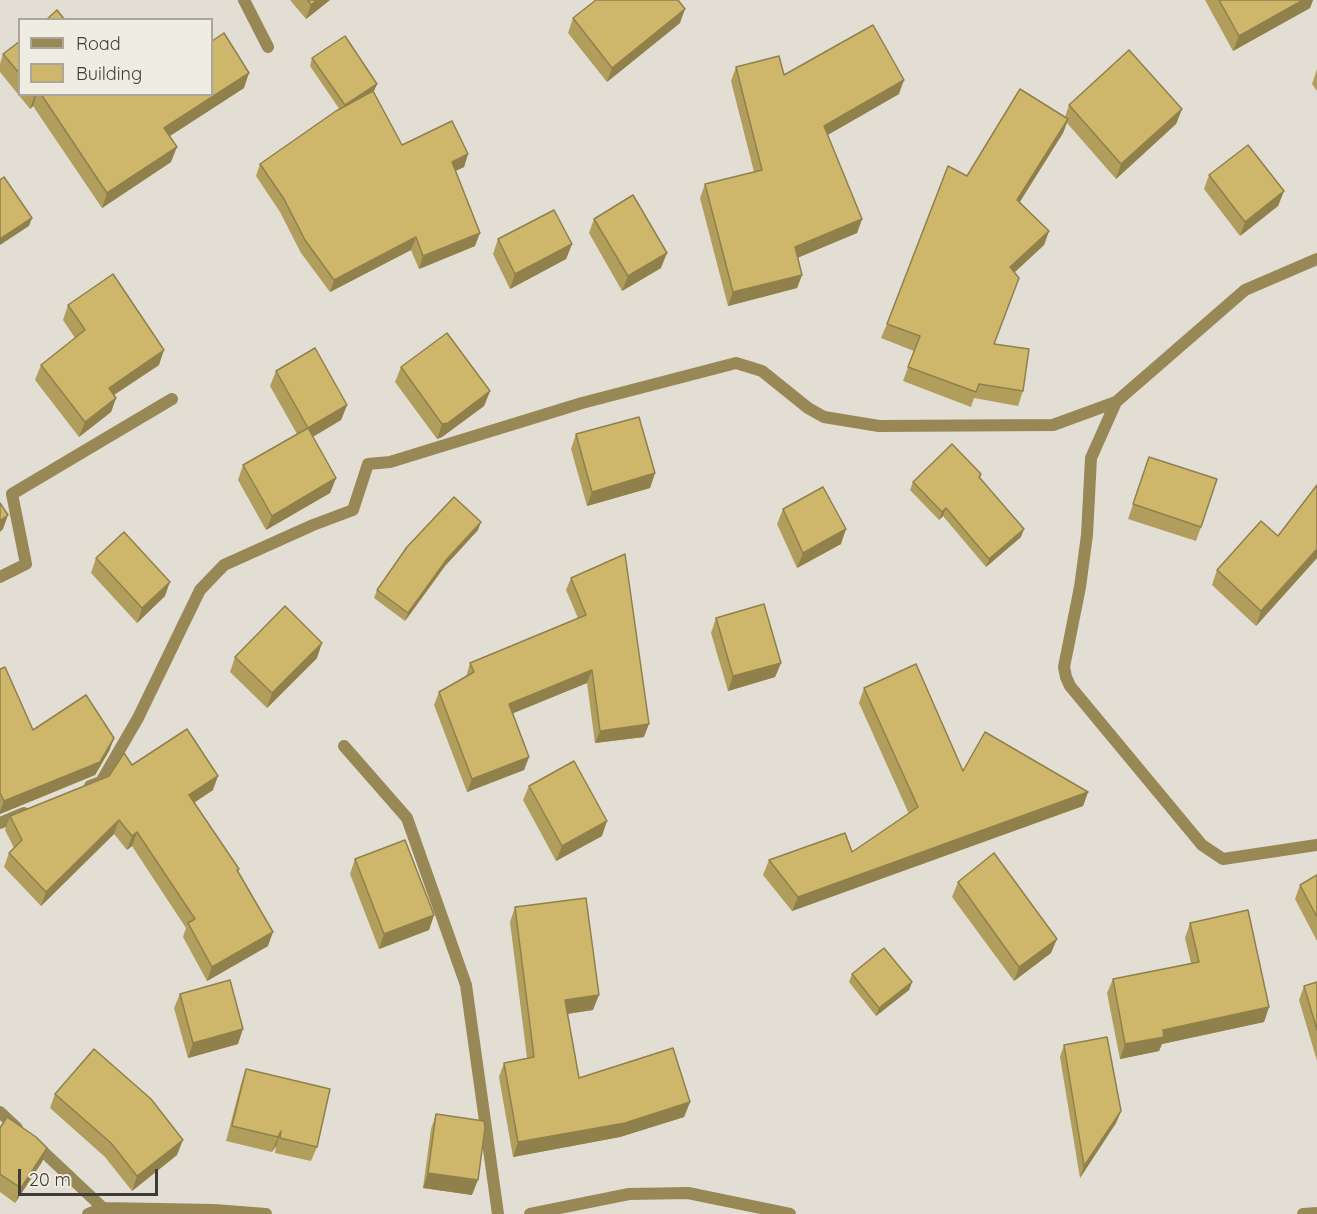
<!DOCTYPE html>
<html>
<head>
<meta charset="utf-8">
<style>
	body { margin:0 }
	#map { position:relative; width:1317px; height:1214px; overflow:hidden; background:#e2ded4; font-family:Quicksand,sans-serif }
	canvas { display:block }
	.legend { position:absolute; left:18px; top:18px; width:195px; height:78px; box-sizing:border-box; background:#efece1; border:2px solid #a8a69d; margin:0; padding:8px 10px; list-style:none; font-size:18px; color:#3e3c38 }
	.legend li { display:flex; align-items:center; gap:12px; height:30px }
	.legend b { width:30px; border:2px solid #a8a69d }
	.scale { position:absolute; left:18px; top:1169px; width:140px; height:27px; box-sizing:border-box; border:3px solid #3e3c38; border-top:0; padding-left:8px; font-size:18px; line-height:21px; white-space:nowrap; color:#3e3c38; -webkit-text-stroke:4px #efece1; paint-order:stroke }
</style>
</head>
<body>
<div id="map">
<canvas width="1317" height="1214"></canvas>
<ul class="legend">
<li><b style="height:8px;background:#988855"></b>Road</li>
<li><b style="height:16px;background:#ceb76b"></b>Building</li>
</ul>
<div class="scale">20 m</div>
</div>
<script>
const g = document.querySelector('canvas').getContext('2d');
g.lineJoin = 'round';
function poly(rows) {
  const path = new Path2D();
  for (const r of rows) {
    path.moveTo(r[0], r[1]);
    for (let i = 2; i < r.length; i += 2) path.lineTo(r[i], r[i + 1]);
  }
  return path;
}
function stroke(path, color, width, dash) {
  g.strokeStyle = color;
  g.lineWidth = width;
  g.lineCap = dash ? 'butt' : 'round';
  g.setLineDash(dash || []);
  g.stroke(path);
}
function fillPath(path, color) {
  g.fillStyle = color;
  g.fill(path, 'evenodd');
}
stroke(poly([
	[244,0,268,47],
	[1116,402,1091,458,1087,535,1080,587,1064,667,1066,677,1070,686,1202,845,1223,859,1317,845],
	[0,577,26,564,12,494,172,399],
	[344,746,407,818,466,985,498,1214],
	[90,786,101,782,138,718,200,590,224,565,313,525,353,510,368,464,390,462,582,403,736,363,762,371,808,408,824,417,879,426,1053,425,1116,402,1245,290,1317,259],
	[0,823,24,813],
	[0,1112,17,1128],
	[34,1143,103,1208],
	[88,1214,103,1208,214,1210,266,1214],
	[530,1214,629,1194,688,1193,790,1214],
	[1303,1214,1317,1213]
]), '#988855', 12);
fillPath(poly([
	[290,0,330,0,306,19],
	[1205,0,1313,0,1310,8,1233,51],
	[573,18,680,23,607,82,568,33],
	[20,41,20,94,212,94,244,88,170,136,171,162,102,208,33,106,30,109,0,72,0,64,3,54],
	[312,58,377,84,373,92,402,145,468,154,464,167,455,171,475,246,419,269,411,250,330,292,301,253,280,212,256,176,260,164,340,110,310,66],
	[736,67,899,94,827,135,862,219,857,233,797,258,802,275,797,288,728,306,700,198,705,184,754,172,731,81],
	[1317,69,1317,91,1312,84],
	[1069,105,1182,109,1176,124,1116,179,1067,123,1063,133,1020,202,1049,231,1044,245,1015,272,994,344,1023,391,1018,406,974,398,971,407,903,381,914,351,881,338,887,324,967,176,1065,117],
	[1209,175,1284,191,1278,206,1240,236,1204,189],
	[594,219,661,268,622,291,589,233],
	[498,239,572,244,566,259,510,289,493,254],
	[68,305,159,365,114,395,116,398,111,412,79,437,35,380,41,365,75,338,63,320],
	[401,367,490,391,484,406,442,437,437,439,395,382],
	[276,371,347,405,341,420,313,437,336,478,330,493,266,530,238,480,243,465,297,434,270,386],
	[576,434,655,473,650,488,587,506,571,449],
	[1149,457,1201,527,1196,541,1128,519],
	[981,474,980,478,1021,537,986,567,943,516,939,520,910,490,913,482],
	[1317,485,1317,558,1256,626,1212,585,1217,570,1278,536],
	[783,509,841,544,797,568,777,524],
	[478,530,445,566,405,621,374,598,377,590],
	[96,558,165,596,137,623,91,573],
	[571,578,644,737,595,743,587,683,513,713,529,757,524,770,467,792,434,705,439,692,466,677,470,663,578,618,566,590],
	[716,618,781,663,775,677,728,691,711,633],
	[235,657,317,658,267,708,230,672],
	[0,669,33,730,114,738,109,751,95,775,0,814],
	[864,688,963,771,1088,792,1083,806,792,911,763,875,769,860,852,852,909,814,859,703],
	[132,765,213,790,194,803,239,869,238,872,268,946,207,981,183,937,186,928,132,846,127,850,114,834,41,906,4,867,9,853,14,848,5,830,10,816,109,776],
	[529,786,602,836,556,861,523,800],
	[355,859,434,915,429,930,379,949,350,874],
	[1317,875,1317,941,1295,899,1300,885],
	[958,882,1051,953,1014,981,952,897],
	[515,907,593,1010,567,1014,579,1078,690,1102,684,1117,620,1137,513,1157,499,1077,504,1063,527,1058,510,922],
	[1190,923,1269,1007,1264,1022,1162,1044,1159,1051,1120,1059,1107,993,1113,979,1191,963,1185,938],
	[852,974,912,982,909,990,876,1016,849,982],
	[1317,982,1317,1061,1299,1000,1304,986],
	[180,994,238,1044,188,1058,174,1008],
	[1064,1045,1121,1111,1116,1123,1080,1178,1060,1057],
	[246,1069,317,1147,311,1161,275,1153,276,1146,272,1152,226,1141,241,1084],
	[55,1094,177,1155,132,1191,105,1157,50,1108],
	[436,1114,472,1195,423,1188,431,1129],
	[0,1128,47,1148,42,1162,15,1203,0,1192]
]), '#b19d5c');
fillPath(poly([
	[317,0,330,0,306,19,311,5],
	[1303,0,1313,0,1310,8,1233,51,1239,36],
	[685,9,680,23,607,82,612,68],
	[249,73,244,88,159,143,164,128],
	[904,80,899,94,819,140,824,126],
	[377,84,374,91,342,113,345,105],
	[35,94,37,94,33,106,30,109],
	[1182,109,1176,124,1116,179,1121,164],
	[1068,119,1063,133,1012,214,1017,200],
	[177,147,171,162,102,208,107,193],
	[468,154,464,167,447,175,452,162],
	[1284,191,1278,206,1240,236,1245,222],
	[32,218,29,226,0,245,0,239],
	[862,219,857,233,790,261,795,247],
	[1049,231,1044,245,1005,281,1010,267],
	[480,233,475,246,419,269,423,256],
	[416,237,411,250,330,292,334,280],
	[572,244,566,259,510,289,515,274],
	[667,253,661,268,622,291,628,276],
	[802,275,797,288,728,306,733,292],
	[164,350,159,365,103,402,109,388],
	[490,391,484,406,442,437,437,439,442,424],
	[116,398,111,412,79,437,85,422],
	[347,405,341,420,302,443,308,428],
	[655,473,650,488,587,506,592,492],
	[336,478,330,493,266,530,272,516],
	[946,508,943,516,939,520,942,512],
	[8,515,3,529,0,532,0,521],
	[481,522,478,530,445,566,405,621,408,613,447,559],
	[846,529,841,544,797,568,803,553],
	[1024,529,1021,537,986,567,989,559],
	[1317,549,1317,558,1256,626,1261,611],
	[170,582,165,596,137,623,142,608],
	[322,643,317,658,267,708,272,693],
	[781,663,775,677,728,691,733,676],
	[592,670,587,683,504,717,509,704],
	[649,724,644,737,595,743,600,731],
	[114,738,109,751,95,775,0,814,0,811,4,801],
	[529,757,524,770,467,792,472,779],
	[218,776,213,790,184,809,189,795],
	[1088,792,1083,806,792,911,798,897],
	[119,820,114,834,41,906,46,892],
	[607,821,602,836,556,861,562,846],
	[137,832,132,846,127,850,132,836],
	[434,915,429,930,379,949,384,934],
	[273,932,268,946,207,981,212,967],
	[1057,939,1051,953,1014,981,1019,967],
	[912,982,909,990,876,1016,879,1008],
	[599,995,593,1010,559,1015,565,1000],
	[1269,1007,1264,1022,1162,1044,1159,1051,1120,1059,1125,1044,1163,1030],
	[243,1029,238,1044,188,1058,193,1043],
	[690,1102,684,1117,620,1137,513,1157,518,1142],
	[1121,1111,1116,1123,1080,1178,1084,1166],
	[281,1131,276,1146,272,1152,278,1137],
	[183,1140,177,1155,132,1191,137,1176],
	[47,1148,42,1162,15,1203,21,1188],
	[428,1173,478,1180,472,1195,423,1188]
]), '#90804b');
const building = poly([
	[308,0,317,0,311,5,308,0],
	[596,0,678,0,685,9,612,68,573,18,596,0],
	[1219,0,1303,0,1239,36,1219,0],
	[57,10,65,20,46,20,57,10],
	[873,25,904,80,824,126,862,219,795,247,802,275,733,292,705,184,762,170,736,67,779,56,784,75,873,25],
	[224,33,249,73,164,128,177,147,107,193,41,94,212,94,212,41,224,33],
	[345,36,377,84,345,105,312,58,345,36],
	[20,41,20,74,3,54,20,41],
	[1129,50,1182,109,1121,164,1069,105,1129,50],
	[1020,89,1068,119,1017,200,1049,231,1010,267,1019,278,994,344,1029,349,1023,391,979,384,976,392,908,367,920,336,887,324,948,166,967,176,1020,89],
	[373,91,402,145,452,121,468,154,452,162,480,233,423,256,416,237,334,280,305,240,284,199,260,164,336,111,373,91],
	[1248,145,1284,191,1245,222,1209,175,1248,145],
	[4,177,32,218,0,239,0,180,4,177],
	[633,195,667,253,628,276,594,219,633,195],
	[554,210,572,244,515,274,498,239,554,210],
	[113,274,164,350,109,388,116,398,85,422,41,365,85,330,68,305,113,274],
	[447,333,490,391,448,423,442,424,401,367,447,333],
	[315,348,347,405,308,428,276,371,315,348],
	[639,417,655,473,592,492,576,434,639,417],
	[308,428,336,478,272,516,243,465,308,428],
	[952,444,981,474,979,477,1024,529,989,559,946,508,942,512,913,482,952,444],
	[1149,457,1217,479,1201,527,1133,504,1149,457],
	[1317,485,1317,549,1261,611,1217,570,1261,521,1278,536,1317,485],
	[823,487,846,529,803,553,783,509,823,487],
	[454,497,481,522,447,559,408,613,377,590,407,547,454,497],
	[0,503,8,515,0,521,0,503],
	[124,532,170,582,142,608,96,558,124,532],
	[625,554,649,724,600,731,592,670,509,704,529,757,472,779,439,692,474,672,470,663,586,615,571,578,625,554],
	[764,604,781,663,733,676,716,618,764,604],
	[285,606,322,643,272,693,235,657,285,606],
	[916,664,963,771,985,732,1088,792,798,897,769,860,845,833,852,852,918,807,864,688,916,664],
	[5,667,33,730,86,695,114,738,100,762,4,801,0,793,0,669,5,667],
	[187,729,218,776,189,795,239,869,237,870,273,932,212,967,188,923,195,919,137,832,132,836,119,820,46,892,9,853,22,840,10,816,109,776,124,753,132,765,187,729],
	[574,761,607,821,562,846,529,786,574,761],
	[405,840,434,915,384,934,355,859,405,840],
	[994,853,1057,939,1019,967,958,882,994,853],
	[1317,875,1317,917,1300,885,1317,875],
	[586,898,599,995,565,1000,579,1078,673,1048,690,1102,625,1123,518,1142,504,1063,534,1057,515,907,586,898],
	[1248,910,1269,1007,1163,1030,1164,1037,1125,1044,1113,979,1199,962,1190,923,1248,910],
	[884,948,912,982,879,1008,852,974,884,948],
	[230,980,243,1029,193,1043,180,994,230,980],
	[1317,982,1317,1030,1304,986,1317,982],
	[1107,1037,1121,1111,1084,1166,1064,1045,1107,1037],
	[94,1049,151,1099,183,1140,137,1176,111,1143,55,1094,94,1049],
	[246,1069,330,1089,317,1147,280,1138,281,1131,278,1137,232,1126,246,1069],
	[436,1114,484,1121,485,1128,478,1180,428,1173,436,1114],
	[7,1117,36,1137,47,1148,21,1188,0,1174,0,1128,7,1117]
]);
fillPath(building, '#ceb76b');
stroke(building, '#90804b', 1.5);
</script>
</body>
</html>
